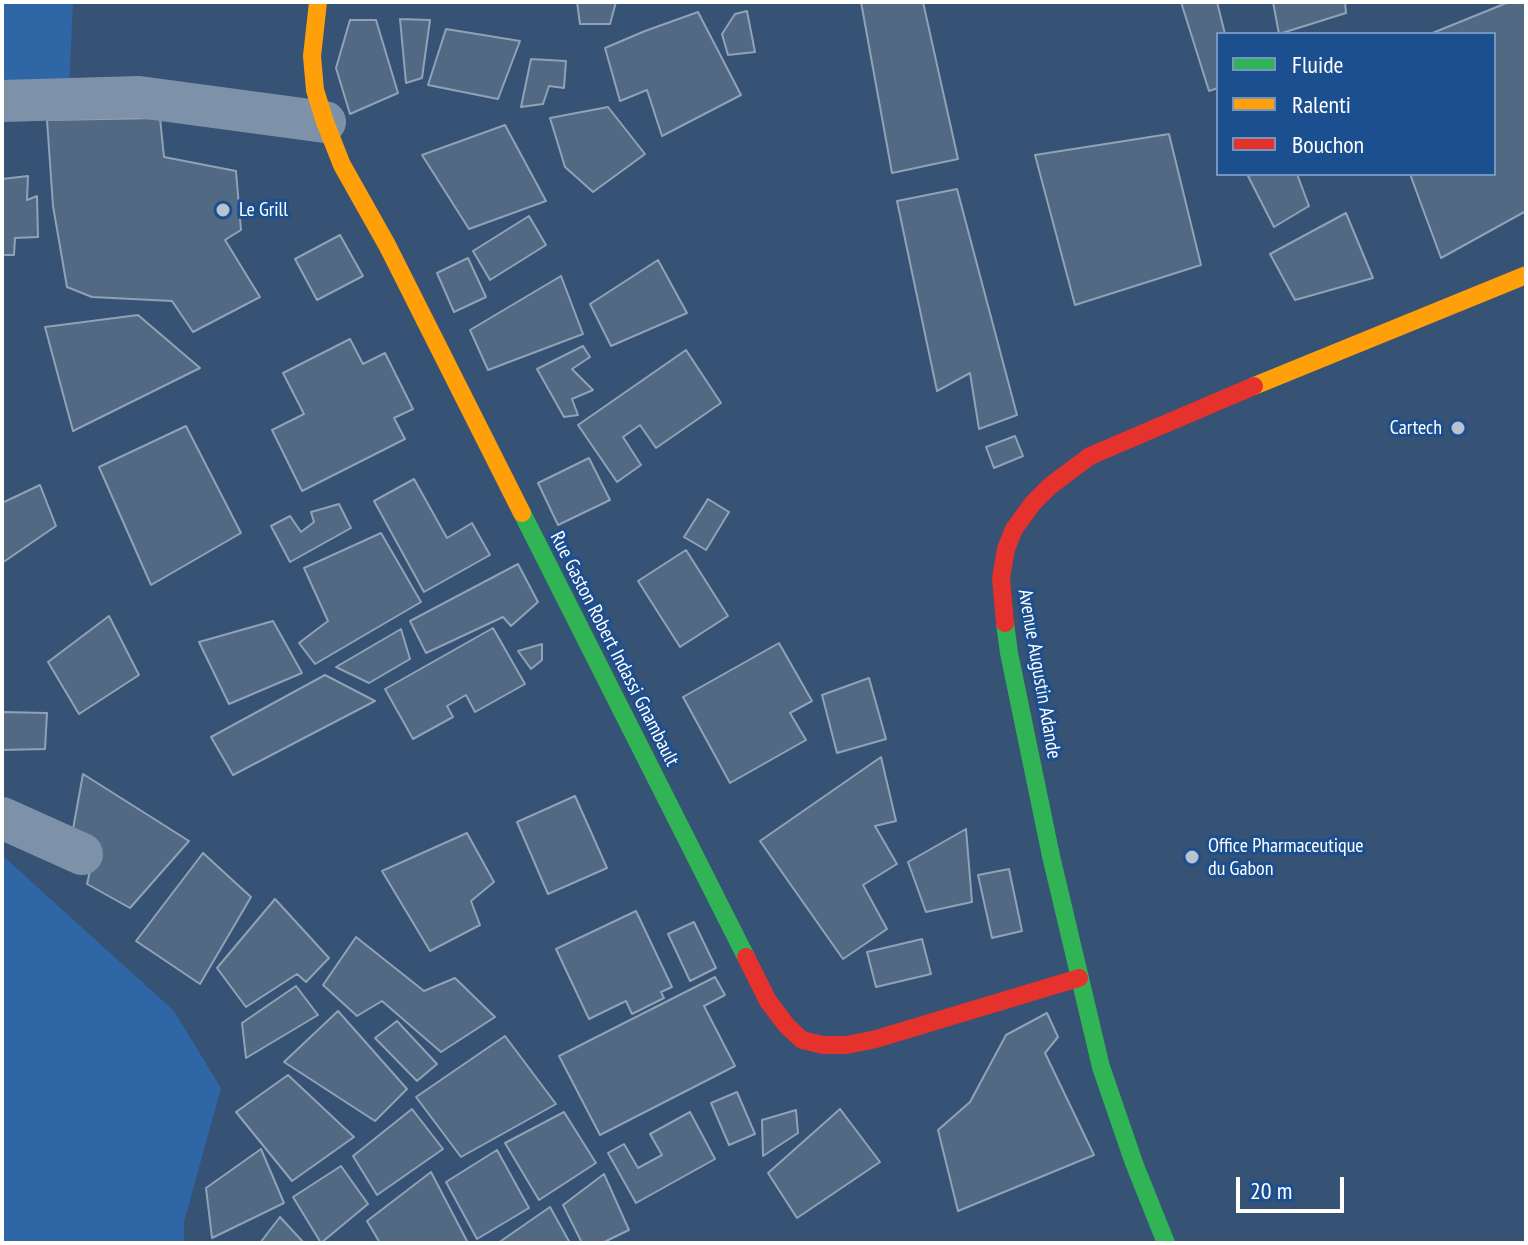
<!DOCTYPE html>
<html>
<head>
<meta charset="utf-8">
<style>
	body { margin:0 }
	#map { position:relative; width:1528px; height:1245px; overflow:hidden; background:#365274; font-family:"PT Sans Narrow",sans-serif }
	canvas { display:block }
	.frame { position:absolute; inset:0; border:4px solid #fff; pointer-events:none }
	.legend { position:absolute; left:1216px; top:32px; width:280px; height:144px; box-sizing:border-box; background:#1b4f8f; border:2px solid #7695bc; margin:0; padding:10px 14px; list-style:none; font-size:24px; color:#fff }
	.legend li { display:flex; align-items:center; gap:16px; height:40px }
	.legend b { width:40px; border:2px solid #7695bc }
	.scale { position:absolute; left:1236px; top:1177px; width:108px; height:36px; box-sizing:border-box; border:4px solid #fff; border-top:0; padding-left:10px; font-size:24px; line-height:28px; white-space:nowrap; color:#fff; -webkit-text-stroke:6px #1b4f8f; paint-order:stroke }
</style>
</head>
<body>
<div id="map">
<canvas width="1528" height="1245"></canvas>
<div class="frame"></div>
<ul class="legend">
<li><b style="height:10px;background:#30b455"></b>Fluide</li>
<li><b style="height:10px;background:#ff9f0a"></b>Ralenti</li>
<li><b style="height:10px;background:#e5322d"></b>Bouchon</li>
</ul>
<div class="scale">20 m</div>
</div>
<script>
const g = document.querySelector('canvas').getContext('2d');
g.lineJoin = 'round';
function fillPath(path, color) {
  g.fillStyle = color;
  g.fill(path, 'evenodd');
}
function poly(rows) {
  const path = new Path2D();
  for (const r of rows) {
    path.moveTo(r[0], r[1]);
    for (let i = 2; i < r.length; i += 2) path.lineTo(r[i], r[i + 1]);
  }
  return path;
}
function stroke(path, color, width, dash) {
  g.strokeStyle = color;
  g.lineWidth = width;
  g.lineCap = dash ? 'butt' : 'round';
  g.setLineDash(dash || []);
  g.stroke(path);
}
function drawText(font, color, halo, rows, align = 'center') {
  g.font = font + ' "PT Sans Narrow",sans-serif';
  g.lineWidth = 6;
  g.setLineDash([]);
  g.textBaseline = 'middle';
  g.strokeStyle = halo;
  g.fillStyle = color;
  for (const [text, x, y, turn = 0] of rows) {
    g.save();
    g.translate(x, y);
    g.rotate((+turn || 0) * Math.PI / 180);
    g.textAlign = isNaN(turn) ? turn : align;
    if (halo) g.strokeText(text, 0, 0);
    g.fillText(text, 0, 0);
    g.restore();
  }
}
fillPath(poly([
	[2,2,73,2,69,92,2,89],
	[2,855,174,1011,221,1088,184,1222,184,1243,2,1243]
]), '#2f66a5');
const building = poly([
	[577,2,616,2,610,24,580,24,577,2],
	[861,2,923,2,958,159,892,173,861,2],
	[1181,2,1217,2,1225,34,1218,34,1218,88,1209,91,1181,2],
	[1273,2,1345,2,1346,13,1279,34,1273,2],
	[1509,2,1526,2,1526,211,1441,258,1410,174,1494,174,1494,34,1430,34,1509,2],
	[747,11,755,52,728,55,722,34,735,14,747,11],
	[698,12,741,95,662,136,647,90,620,101,605,48,645,31,698,12],
	[400,19,430,20,422,78,406,83,400,19],
	[350,20,376,20,398,93,350,114,336,68,350,20],
	[446,29,520,41,498,99,428,85,446,29],
	[531,59,566,61,564,88,549,86,543,104,521,107,531,59],
	[608,107,645,154,593,192,565,167,550,118,608,107],
	[160,118,164,157,236,171,241,230,225,240,260,297,193,332,172,301,92,297,67,287,53,206,47,120,160,118],
	[505,125,546,201,469,229,422,155,505,125],
	[1169,134,1201,265,1075,305,1035,155,1169,134],
	[1247,174,1297,174,1309,206,1274,227,1247,174],
	[28,176,27,200,37,196,38,237,15,238,14,255,2,255,2,179,28,176],
	[957,189,1017,415,979,429,970,373,937,391,897,201,957,189],
	[1346,213,1373,278,1295,300,1270,254,1346,213],
	[529,216,546,245,490,280,473,251,529,216],
	[340,235,363,276,317,300,295,259,340,235],
	[468,258,486,297,454,312,437,273,468,258],
	[658,260,687,313,611,346,590,304,658,260],
	[561,276,583,334,488,370,470,330,561,276],
	[138,315,200,368,73,431,45,327,138,315],
	[350,339,363,364,385,353,413,409,394,418,405,439,302,491,272,430,304,414,283,373,350,339],
	[583,346,590,357,572,369,593,390,572,399,578,415,564,417,537,369,583,346],
	[686,350,721,403,656,448,640,425,623,437,641,465,617,482,578,425,686,350],
	[186,426,241,533,151,585,99,467,186,426],
	[1015,436,1023,456,994,468,986,447,1015,436],
	[589,458,610,500,558,525,538,483,589,458],
	[414,479,447,538,472,523,490,555,424,592,374,501,414,479],
	[40,485,56,526,2,563,2,503,40,485],
	[708,499,729,512,706,550,684,537,708,499],
	[339,504,351,528,290,562,271,526,290,516,301,532,314,522,311,512,339,504],
	[381,533,421,602,315,664,299,643,328,621,304,568,381,533],
	[686,550,728,616,680,647,638,581,686,550],
	[518,564,538,602,511,626,503,617,426,653,410,621,518,564],
	[109,616,139,675,79,714,48,662,109,616],
	[273,621,302,673,229,704,199,642,273,621],
	[493,628,525,684,475,712,466,695,447,706,453,717,413,739,385,689,493,628],
	[401,629,410,659,369,683,336,667,401,629],
	[779,643,812,701,790,713,806,740,730,783,683,697,779,643],
	[542,644,542,660,531,669,518,651,542,644],
	[325,675,375,701,233,775,211,737,325,675],
	[869,678,886,739,837,753,822,695,869,678],
	[2,712,47,713,45,749,2,750,2,712],
	[881,757,896,821,875,826,897,864,863,885,887,929,843,959,760,841,881,757],
	[83,774,189,841,130,908,87,884,96,845,73,829,83,774],
	[575,796,607,868,548,894,517,822,575,796],
	[966,829,972,902,926,912,908,862,966,829],
	[467,833,494,882,471,901,480,925,430,951,382,871,467,833],
	[203,853,251,897,200,984,136,941,203,853],
	[1009,869,1022,931,992,938,978,875,1009,869],
	[275,899,329,958,306,982,297,974,246,1007,217,968,275,899],
	[636,911,672,987,661,992,664,998,632,1014,626,1001,589,1019,556,949,636,911],
	[694,922,716,968,690,981,668,934,694,922],
	[356,937,424,991,455,978,495,1017,441,1052,382,1001,357,1016,323,985,356,937],
	[922,939,931,974,876,987,867,952,922,939],
	[715,977,725,995,704,1006,735,1066,600,1135,559,1056,715,977],
	[296,986,318,1015,246,1058,242,1023,296,986],
	[338,1011,407,1089,375,1121,284,1062,338,1011],
	[1047,1013,1058,1037,1045,1053,1094,1155,958,1211,938,1130,970,1102,1006,1035,1047,1013],
	[397,1021,437,1064,417,1081,375,1038,397,1021],
	[505,1036,556,1104,461,1157,416,1097,505,1036],
	[288,1075,354,1137,292,1181,236,1112,288,1075],
	[737,1092,755,1134,729,1145,711,1103,737,1092],
	[412,1109,443,1149,377,1195,353,1156,412,1109],
	[840,1109,880,1162,797,1218,768,1173,840,1109],
	[796,1110,798,1133,763,1156,762,1120,796,1110],
	[564,1112,596,1163,539,1200,505,1143,564,1112],
	[690,1112,715,1159,636,1203,608,1153,624,1144,638,1168,662,1155,650,1134,690,1112],
	[261,1149,284,1203,212,1238,206,1188,261,1149],
	[497,1150,529,1208,477,1239,446,1182,497,1150],
	[341,1166,368,1204,321,1243,293,1197,341,1166],
	[431,1172,468,1243,380,1243,367,1221,431,1172],
	[604,1174,629,1230,602,1243,582,1243,563,1205,604,1174],
	[550,1207,570,1243,498,1243,550,1207],
	[280,1217,304,1243,260,1243,280,1217]
]);
fillPath(building, '#526984');
stroke(building, '#92a2b6', 2);
stroke(poly([
	[2,101,139,97,325,122],
	[2,818,82,854]
]), '#7d92a8', 42);
stroke(poly([
	[522,513,746,957],
	[1005,623,1009,653,1051,856,1101,1067,1134,1163,1166,1243]
]), '#30b455', 18);
stroke(poly([
	[318,2,312,56,315,90,325,122,342,165,387,245,522,513],
	[1254,386,1526,275]
]), '#ff9f0a', 18);
stroke(poly([
	[1005,623,1001,578,1006,549,1014,529,1033,503,1050,486,1090,456,1254,386],
	[746,957,768,1001,787,1026,802,1040,823,1045,847,1045,876,1039,1079,978]
]), '#e5322d', 18);
for (const [x, y, r, color] of [
	[223,210,8,"#b9c2ce"],
	[1458,428,8,"#b9c2ce"],
	[1192,857,8,"#b9c2ce"]
]) {
  const dot = new Path2D();
  dot.arc(x, y, r, 0, 2 * Math.PI);
  g.fillStyle = color;
  g.fill(dot);
  stroke(dot, '#1b4f8f', 3);
}
drawText('20px', '#fff', '#1b4f8f', [
	["Le Grill",239,210],
	["Cartech",1442,428,"right"],
	["Office Pharmaceutique",1208,846],
	["du Gabon",1208,869]
], 'left');
drawText('20px', '#fff', '#1b4f8f', [
	["Rue Gaston Robert Indassi Gnambault",614,649,63],
	["Avenue Augustin Adande",1039,674,80]
]);
</script>
</body>
</html>
